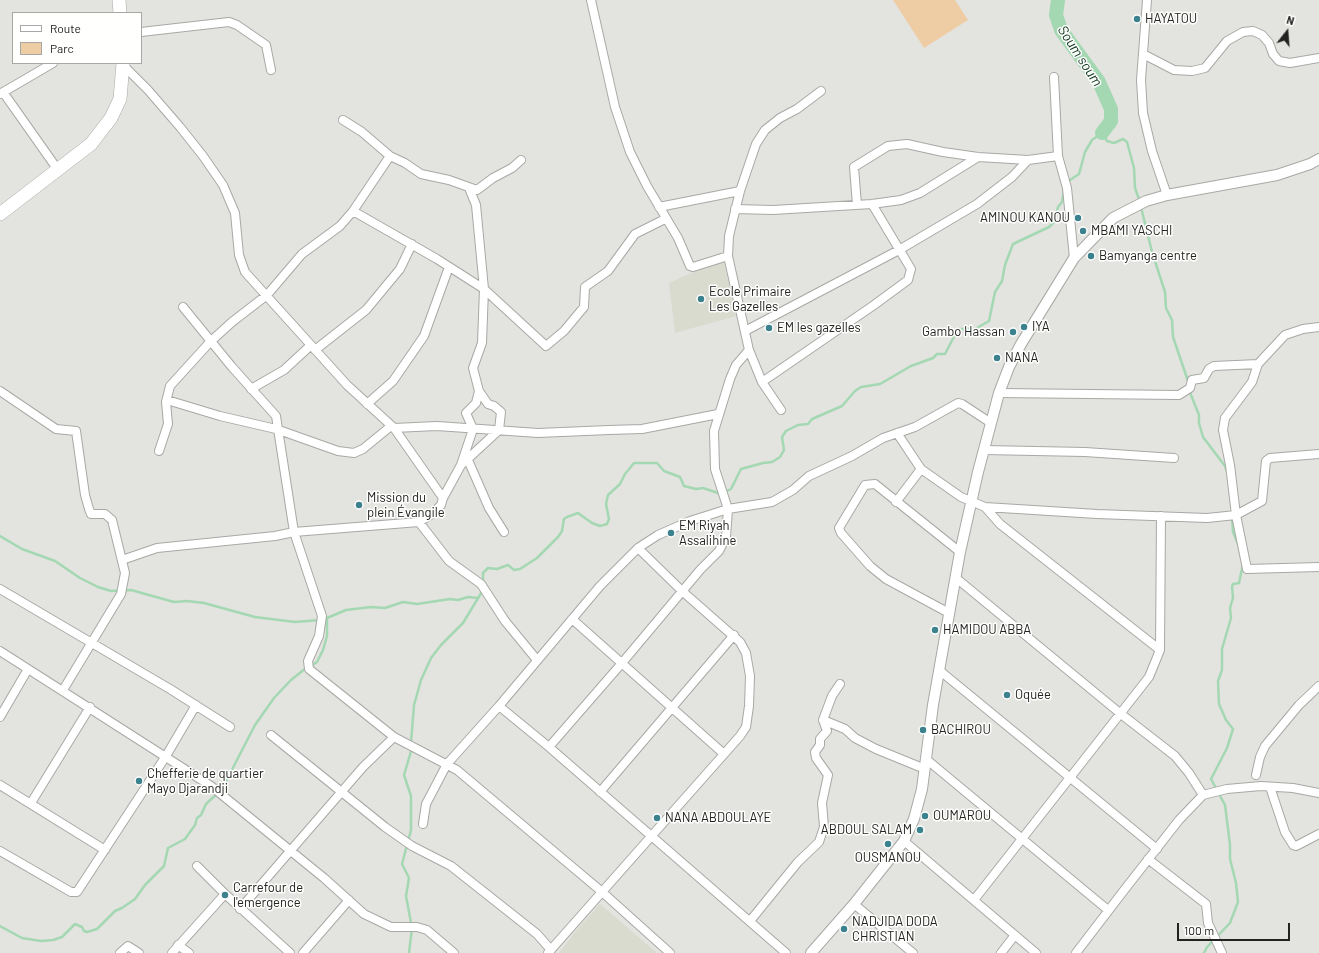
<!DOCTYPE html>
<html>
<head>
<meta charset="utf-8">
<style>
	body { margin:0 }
	#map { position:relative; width:1319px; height:953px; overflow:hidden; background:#e3e3e0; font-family:Barlow,sans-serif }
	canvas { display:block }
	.legend { position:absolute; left:12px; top:12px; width:130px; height:52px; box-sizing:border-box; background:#fffffe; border:1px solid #a7a7a6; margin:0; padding:5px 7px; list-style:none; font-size:12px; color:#222321 }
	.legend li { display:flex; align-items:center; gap:8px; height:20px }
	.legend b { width:20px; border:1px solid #a7a7a6 }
	.north { position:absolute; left:1267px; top:12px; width:40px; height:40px; -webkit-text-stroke:3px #fffffe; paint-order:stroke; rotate:17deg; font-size:11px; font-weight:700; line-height:16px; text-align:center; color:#222321 }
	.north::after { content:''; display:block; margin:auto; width:14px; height:18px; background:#222321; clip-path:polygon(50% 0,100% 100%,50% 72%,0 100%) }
	.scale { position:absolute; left:1177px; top:923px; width:113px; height:18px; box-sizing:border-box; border:2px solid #222321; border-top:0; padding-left:5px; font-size:12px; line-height:14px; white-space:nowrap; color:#222321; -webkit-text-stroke:3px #fffffe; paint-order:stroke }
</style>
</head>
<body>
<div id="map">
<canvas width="1319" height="953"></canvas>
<ul class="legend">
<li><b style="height:5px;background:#fff"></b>Route</li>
<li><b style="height:11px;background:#eecda4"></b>Parc</li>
</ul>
<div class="north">N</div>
<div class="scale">100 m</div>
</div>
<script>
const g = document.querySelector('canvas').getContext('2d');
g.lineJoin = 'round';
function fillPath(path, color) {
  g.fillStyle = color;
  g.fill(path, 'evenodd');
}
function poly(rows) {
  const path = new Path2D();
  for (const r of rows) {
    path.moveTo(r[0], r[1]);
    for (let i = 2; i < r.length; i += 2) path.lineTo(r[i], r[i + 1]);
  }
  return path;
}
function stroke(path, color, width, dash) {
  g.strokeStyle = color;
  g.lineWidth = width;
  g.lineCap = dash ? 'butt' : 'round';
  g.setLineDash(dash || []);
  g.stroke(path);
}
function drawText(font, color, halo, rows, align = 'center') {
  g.font = font + ' Barlow,sans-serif';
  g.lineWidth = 3;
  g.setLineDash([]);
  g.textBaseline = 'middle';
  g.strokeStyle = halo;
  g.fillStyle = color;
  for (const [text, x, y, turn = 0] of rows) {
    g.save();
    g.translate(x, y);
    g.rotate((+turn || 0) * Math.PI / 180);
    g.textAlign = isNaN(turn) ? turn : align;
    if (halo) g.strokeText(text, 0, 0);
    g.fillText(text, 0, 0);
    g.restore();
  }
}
fillPath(poly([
	[723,259,736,316,675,333,669,283],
	[600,904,657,953,559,953,575,932]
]), '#d9dbcf');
fillPath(poly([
	[893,0,955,0,968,20,924,48]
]), '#eecda4');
stroke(poly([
	[1067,182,1079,174,1085,152,1092,140,1102,133,1107,141,1114,143,1123,139,1127,142,1134,168,1135,188,1140,202],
	[1141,207,1152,252,1165,292,1166,308,1172,320,1173,337,1188,381],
	[1189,390,1199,415,1199,423,1203,437,1225,466,1228,474],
	[1232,517,1233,532,1238,544],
	[0,536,22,549,55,561,80,578,98,587,111,591,131,590,174,602,187,601,204,603,255,617,295,622,320,620],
	[483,583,483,573,488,568,497,569,508,565,514,570,520,569,537,558,558,537,562,531,564,519,567,517,578,513,592,523,600,526,607,524,609,519,606,504,608,495,620,484,625,474,634,463,657,463,664,471,680,477,684,486,696,489,703,488,721,494,731,489,741,469,763,463,772,462,780,457,784,450,782,437,786,431,798,425,808,424,812,419,842,406,855,391,861,387,880,384,911,366,933,358,937,354,945,354,958,329,975,329,989,321,995,292,1002,281,1005,265,1013,244,1049,227,1054,222,1058,207,1062,202,1064,190],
	[327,618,346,610,371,607,385,608,403,602,417,604,450,599,458,600,468,597,477,598],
	[311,666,317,662,323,650,327,636,327,618],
	[411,743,414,705,421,680,431,658,441,645,463,623,483,590],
	[0,926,22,938,41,941,53,940,62,937,75,924,82,927,84,931,87,932,97,929,115,911,122,908,135,899,145,885,164,866,168,848,185,839,195,825,197,818,201,815,206,804,222,789,255,725,274,698,291,680,306,668],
	[409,953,412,928,406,896,409,878,402,864,411,830,411,796,404,775,412,748],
	[1204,953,1207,947,1230,923,1238,902,1236,883,1230,859,1230,845,1225,805,1211,779,1227,748,1233,729,1226,720,1219,704,1218,681,1222,670,1222,649,1231,618,1230,608,1233,598,1232,587,1233,584,1239,583,1243,564]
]), '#a4d8b2', 2.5);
stroke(poly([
	[1058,0,1056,15,1061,30,1099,82,1111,109,1111,121,1102,133]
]), '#a4d8b2', 14);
const minor = poly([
	[591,0,615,107,630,152,647,186,678,238,690,266,693,267,728,256],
	[1147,0,1141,80,1143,113,1152,151,1167,195],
	[141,32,229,22,237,25,266,45,271,70],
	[1143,54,1174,70,1192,71,1205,68,1227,41,1243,32,1253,31,1262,35,1269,43,1273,54,1279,61,1290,63,1319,58],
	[123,65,148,90,180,127,203,156,223,185,235,213,239,255,245,272,347,385,394,428,443,498],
	[1054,77,1058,156],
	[3,92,58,170],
	[0,94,53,63],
	[343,120,362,132,390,156,405,163,421,174,449,180,477,190,493,178,512,168,521,160],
	[857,205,854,167,888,146,907,144,943,152,978,157,1028,160,1058,156,1067,188,1074,258],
	[659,207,740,191],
	[735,209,773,210,872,204,901,200,920,193,978,157],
	[353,211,437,259,484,289,546,346,564,331,584,307,585,287,608,271,635,234,665,219],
	[183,307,232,367,276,416,294,532,322,616,319,636,308,661,309,669,394,737,457,770,601,891,670,953],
	[1319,327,1303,329,1285,335,1258,364,1252,382,1225,418,1223,430,1230,465,1236,515,1247,569,1319,567],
	[745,331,899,250,977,204,1012,177,1028,160],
	[315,350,366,310,400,269,412,244],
	[762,382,874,305,908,280,911,269,872,204],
	[251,389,284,370,310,346],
	[0,391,56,429,76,431,85,495,89,509,91,514,105,514,112,520,125,573,121,594,63,690],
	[999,393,1179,395,1190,388,1192,380,1204,378,1209,369,1214,366,1258,364],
	[167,400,220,416,276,429,338,451,354,453,363,449,391,426],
	[367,404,393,381,424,336,449,267],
	[781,410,762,382,749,350,728,256,729,236,740,191,756,144,765,130,780,118,797,109,821,91],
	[394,428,437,426,538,433,609,430,642,429,718,414],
	[897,433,921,469,961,497,985,507,1097,514,1207,518,1236,515,1262,501,1266,461,1270,458,1319,454],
	[984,450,1085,452,1174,458],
	[159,451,168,424,166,402,170,386,210,342,232,322,267,295,302,254,340,226,353,211,390,156],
	[468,460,489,508,504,532],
	[461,465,473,429,466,413,476,403,479,391],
	[896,502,921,469],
	[985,507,1000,524,1160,650,1161,516],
	[419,522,449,561,481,584,505,621,537,660],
	[122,560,157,548,275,536,294,532,419,522,432,514,441,505,443,498,461,465,499,430,501,412,494,406,488,404,479,391,473,368,482,343,484,289,476,205,469,188],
	[956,578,1121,714,1175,756,1189,773,1203,795],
	[0,589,170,689,230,727],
	[949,613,886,579,870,566,841,533,839,528,865,485,875,484,960,552],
	[572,619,724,754],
	[0,651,211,786,324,878,364,914,391,927,417,927,427,930,454,953],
	[939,670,1157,849],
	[499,706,549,747,786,953],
	[0,717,28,669],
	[823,720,845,729,855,738,876,749,925,769],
	[271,735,385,827,412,846,451,866,537,934,551,950],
	[549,747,622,663,700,570,719,551,726,537,728,509,715,469,714,431,730,379,736,365,749,350],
	[926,759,1108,910],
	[1256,775,1260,757,1265,746,1299,705,1319,686],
	[0,785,105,850],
	[1270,787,1285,832,1293,845,1296,846,1319,834],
	[600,792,734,635],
	[31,803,90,707],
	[423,824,426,804,447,764,499,706,600,586,638,548,658,535,690,521,728,509,772,502,793,490,809,476,852,456,883,438,915,427,958,403,962,404,991,423],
	[904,841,1036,953],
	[0,851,71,892,77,892,166,756,196,705],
	[1148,859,1206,904,1208,923,1222,953],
	[197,866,225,894],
	[974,900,1149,677,1160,650],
	[854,904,913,953],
	[240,909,363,767,394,737],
	[750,921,798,862,819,842,824,827,822,803,828,775,816,758,815,752,820,745,820,739,827,731,823,720,832,696,840,684],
	[178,945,189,953],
	[120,953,128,946,139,953],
	[172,953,225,894,290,953],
	[303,953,349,900],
	[548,953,740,736,746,727,749,706,750,676,746,653,740,642,682,591,638,548],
	[1001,953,1015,935],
	[1076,953,1125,889,1179,820,1203,795,1227,789,1261,786,1293,788,1319,793]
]);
const tertiary = poly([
	[811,953,854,904,904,841,914,819,922,789,933,705,960,552,978,472,999,393,1009,367,1021,344,1074,258,1113,218,1146,201,1167,195,1277,175,1310,164,1319,159]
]);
const primary = poly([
	[119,0,120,13],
	[0,214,91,144,111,118,120,99,123,63]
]);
stroke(minor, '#a8a9a5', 10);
stroke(tertiary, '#a8a9a5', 12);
stroke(primary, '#a8a9a5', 14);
stroke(minor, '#fff', 8);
stroke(tertiary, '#fff', 10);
stroke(primary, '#fff', 13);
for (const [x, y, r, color] of [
	[1137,19,4,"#3c818e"],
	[1078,218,4,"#3c818e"],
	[1083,231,4,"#3c818e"],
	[1091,256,4,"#3c818e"],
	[701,299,4,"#3c818e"],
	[1024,327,4,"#3c818e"],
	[769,328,4,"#3c818e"],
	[1013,332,4,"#3c818e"],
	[997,358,4,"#3c818e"],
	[359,505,4,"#3c818e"],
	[671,533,4,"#3c818e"],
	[935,630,4,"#3c818e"],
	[1007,695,4,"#3c818e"],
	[923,730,4,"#3c818e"],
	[139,781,4,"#3c818e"],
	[925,816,4,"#3c818e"],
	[657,818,4,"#3c818e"],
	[920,830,4,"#3c818e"],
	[888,844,4,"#3c818e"],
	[225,895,4,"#3c818e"],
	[844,929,4,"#3c818e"]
]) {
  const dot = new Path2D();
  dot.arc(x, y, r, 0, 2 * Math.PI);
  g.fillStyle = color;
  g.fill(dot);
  stroke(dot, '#fffffe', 1.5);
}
drawText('13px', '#222321', '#fffffe', [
	["HAYATOU",1145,19],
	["AMINOU KANOU",1070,218,"right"],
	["MBAMI YASCHI",1091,231],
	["Bamyanga centre",1099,256],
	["Ecole Primaire",709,292],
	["Les Gazelles",709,307],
	["IYA",1032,327],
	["EM les gazelles",777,328],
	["Gambo Hassan",1005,332,"right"],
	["NANA",1005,358],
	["Mission du",367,498],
	["plein Évangile",367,513],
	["EM Riyah",679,526],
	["Assalihine",679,541],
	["HAMIDOU ABBA",943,630],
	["Oquée",1015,695],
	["BACHIROU",931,730],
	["Chefferie de quartier",147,774],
	["Mayo Djarandji",147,789],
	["OUMAROU",933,816],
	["NANA ABDOULAYE",665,818],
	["ABDOUL SALAM",912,830,"right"],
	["OUSMANOU",888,858,"center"],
	["Carrefour de",233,888],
	["l'emergence",233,903],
	["NADJIDA DODA",852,922],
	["CHRISTIAN",852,937]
], 'left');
drawText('italic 14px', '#0e371e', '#fffffe', [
	["Soum soum",1080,56,57]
]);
</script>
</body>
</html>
